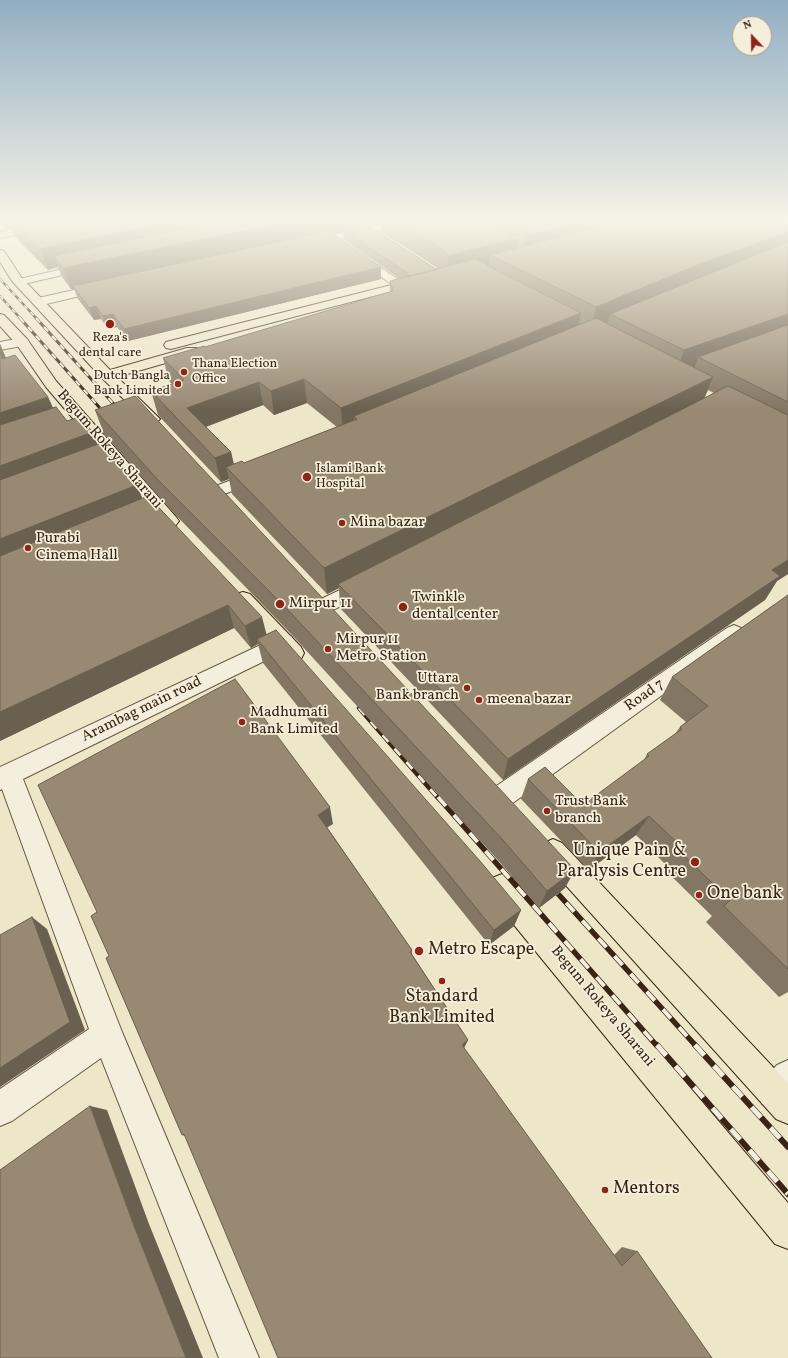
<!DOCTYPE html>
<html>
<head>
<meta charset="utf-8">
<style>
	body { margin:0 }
	#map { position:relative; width:788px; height:1358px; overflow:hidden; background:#eee6c9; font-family:Vollkorn,serif }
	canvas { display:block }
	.north { position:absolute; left:732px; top:16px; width:40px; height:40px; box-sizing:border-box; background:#f4efdc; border:1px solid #aa9e8c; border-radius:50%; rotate:338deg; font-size:11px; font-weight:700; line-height:16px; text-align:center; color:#3a2514 }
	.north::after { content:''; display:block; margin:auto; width:14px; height:18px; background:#8f2418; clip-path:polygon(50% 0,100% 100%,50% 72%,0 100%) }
</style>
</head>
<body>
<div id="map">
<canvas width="788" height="1358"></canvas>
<div class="north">N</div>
</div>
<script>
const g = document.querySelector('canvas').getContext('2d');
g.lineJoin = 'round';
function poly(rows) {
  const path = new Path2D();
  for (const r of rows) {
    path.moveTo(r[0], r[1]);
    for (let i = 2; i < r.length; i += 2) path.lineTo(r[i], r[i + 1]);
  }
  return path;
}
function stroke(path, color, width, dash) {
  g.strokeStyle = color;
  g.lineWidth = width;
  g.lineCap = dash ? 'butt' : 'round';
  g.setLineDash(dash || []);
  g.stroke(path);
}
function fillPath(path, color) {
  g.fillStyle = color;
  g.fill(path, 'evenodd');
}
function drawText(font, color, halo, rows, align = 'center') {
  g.font = font + ' Vollkorn,serif';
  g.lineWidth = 3.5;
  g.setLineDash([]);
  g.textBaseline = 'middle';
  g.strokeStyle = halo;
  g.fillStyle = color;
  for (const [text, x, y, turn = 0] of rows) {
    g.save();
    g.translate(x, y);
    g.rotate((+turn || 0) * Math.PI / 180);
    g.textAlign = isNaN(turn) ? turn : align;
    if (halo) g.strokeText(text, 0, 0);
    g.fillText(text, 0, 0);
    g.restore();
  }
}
const minor = poly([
	[62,220,83,220,78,223,0,238,0,232,62,220],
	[399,220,418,220,413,223,308,246,303,243,308,240,399,220],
	[357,252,405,284,407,286,405,288,397,288,353,257,352,255,353,253,357,252],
	[89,263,93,264,95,266,93,268,19,285,13,282,15,280,89,263],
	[105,283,111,287,109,289,38,306,32,302,34,299,105,283],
	[22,338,27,339,29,342,27,345,0,350,0,342,22,338],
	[258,470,264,471,266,475,264,479,219,496,213,495,210,491,213,487,258,470],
	[365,578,372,580,375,585,372,590,333,610,326,612,319,610,316,605,319,600,365,578],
	[734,625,741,628,744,633,741,638,510,805,501,808,492,805,488,797,492,789,727,628,734,625],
	[284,634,291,636,295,642,291,648,23,779,122,1032,259,1358,219,1358,101,1058,12,1121,0,1126,0,1089,89,1029,2,789,0,790,0,767,284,634],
	[788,1060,788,1101,774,1108,762,1104,758,1092,762,1080,777,1065,788,1060]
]);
const major = poly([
	[0,250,4,251,21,277,110,370,187,348,197,348,199,351,197,354,117,377,157,416,160,419,157,422,147,422,102,378,12,281,0,262,0,250],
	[419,278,423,279,425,281,423,283,171,349,166,348,164,345,166,342,419,278],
	[0,314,4,315,27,339,56,381,176,517,179,521,176,525,170,527,164,525,46,387,17,345,0,326,0,314],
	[243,592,250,594,301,647,304,653,301,659,293,661,285,659,236,604,233,599,236,594,243,592],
	[553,839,562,843,788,1083,788,1124,776,1119,544,861,540,852,544,843,553,839],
	[502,874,512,878,788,1203,788,1249,775,1244,492,898,488,888,492,878,502,874]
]);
stroke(minor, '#675541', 2);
stroke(major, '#3a2514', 2);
fillPath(minor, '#f4efdc');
fillPath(major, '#eee6c9');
const railFar4 = poly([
	[0,279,37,319],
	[0,296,21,319]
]);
const railFar3 = poly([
	[20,318,107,416],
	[36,318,120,411]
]);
const railFar2 = poly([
	[359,708,438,798]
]);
const railFar1 = poly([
	[438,797,657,1046],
	[550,885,696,1046]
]);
const rail = poly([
	[657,1045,788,1194],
	[695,1045,788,1147]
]);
stroke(railFar4, '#3a2514', 2.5);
stroke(railFar3, '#3a2514', 3);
stroke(railFar2, '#3a2514', 4.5);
stroke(railFar1, '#3a2514', 5.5);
stroke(rail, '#3a2514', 6);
stroke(railFar4, '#f4efdc', 1.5, [4.5]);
stroke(railFar3, '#f4efdc', 2, [6]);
stroke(railFar2, '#f4efdc', 3, [9]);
stroke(railFar1, '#f4efdc', 4, [12]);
stroke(rail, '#f4efdc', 5, [14]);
fillPath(poly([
	[0,220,788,220,788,574,777,581,765,600,503,780,340,608,339,588,327,594,232,494,229,479,221,482,158,415,151,391,172,384,169,381,163,358,205,347,390,292,390,281,400,279,344,240,343,231,332,233,381,279,128,341,117,327,108,329,101,319,94,320,78,299,74,289,71,289,62,277,58,267,48,270,15,237,11,228,6,229],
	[381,222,381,232,439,269,436,269,368,225],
	[708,390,714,393,704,398],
	[307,403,337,427,244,463,234,464,231,452,206,427,263,405,274,415],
	[0,344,6,358,48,397,53,408,67,421,97,444,137,485,142,498,266,635,521,910,514,926,489,945,263,663,258,644,251,648,234,628,0,741],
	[95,410,565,888,539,908,497,859,292,635,166,505,104,434],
	[788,595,788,992,779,997,706,922,712,916,665,870,668,867,636,835,589,870,521,799,528,779,583,805,644,760,647,754,675,734,680,727,686,722,660,700,672,677],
	[333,824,327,827,412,950,412,954,468,1040,464,1048,614,1255,622,1247,637,1251,712,1358,182,1135,106,958]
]), '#837662');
fillPath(poly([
	[3,220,8,220,11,228,6,229],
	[180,220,276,220,54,256,58,267,48,270,40,249],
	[298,220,381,220,381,222,344,230,343,230,343,231,75,288,73,286,74,289,71,289,63,268],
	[589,220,591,220,587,239,523,257,526,236],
	[602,220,648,220,598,236],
	[788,232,788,249,610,314,608,322,591,329,596,307,700,264],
	[518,238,515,259,490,255,489,266,447,277,448,256],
	[381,267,381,279,128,341,124,329],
	[96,306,101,319,94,320,89,308],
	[581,313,576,336,354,416,354,427,343,432,341,408],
	[113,314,117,327,108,329,103,316],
	[788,314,788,332,698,357,695,367,676,373,684,350],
	[0,344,5,356,13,381,2,359,0,351],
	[713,377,703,402,338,584,339,588,327,594,324,568],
	[304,379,307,403,274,415,271,391],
	[259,382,263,405,194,431,187,408],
	[48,397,58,419,0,439,0,413],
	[93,432,102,455,0,494,0,466],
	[231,452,236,476,226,467,229,479,221,482,215,458],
	[137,485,146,508,0,568,0,539],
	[788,560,788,574,777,581,765,600,503,780,508,759,772,570],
	[228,605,234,628,0,741,0,712],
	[262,617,268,640,257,639,258,644,251,648,245,626],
	[330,807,333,824,321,831,318,815],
	[649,816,636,835,589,870,599,852],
	[575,870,565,888,539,908,547,891],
	[521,910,514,926,489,945,494,930],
	[32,917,47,929,85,1030,0,1087,0,1068],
	[468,1040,464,1048,462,1045],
	[90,1106,107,1110,149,1224,203,1358,186,1358,134,1226]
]), '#6a6050');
const building = poly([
	[10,220,180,220,40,249,10,220],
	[225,220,298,220,63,268,54,256,225,220],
	[394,220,482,220,518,238,448,256,446,252,394,220],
	[501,220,589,220,526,236,527,233,501,220],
	[625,220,788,220,788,232,700,264,596,307,490,255,625,220],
	[366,224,436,269,439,269,407,277,409,275,406,272,343,230,366,224],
	[329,231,381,267,124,329,113,314,103,316,96,306,89,308,73,286,329,231],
	[788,242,788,314,684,350,610,314,788,242],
	[475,259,581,313,341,408,304,379,271,391,259,382,187,408,231,452,215,458,151,391,184,380,163,358,204,346,205,347,393,291,390,281,475,259],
	[596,318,713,377,324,568,226,467,242,461,244,463,357,419,354,416,596,318],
	[788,325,788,402,698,357,788,325],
	[0,351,2,359,15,355,48,397,0,413,0,351],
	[728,386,788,415,788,560,772,570,780,576,508,759,338,584,728,386],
	[135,396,575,870,547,891,503,840,288,610,158,480,95,410,135,396],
	[56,407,67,421,79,417,93,432,0,466,0,425,56,407],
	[101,443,137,485,0,539,0,480,101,443],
	[148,496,262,617,245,626,228,605,0,712,0,556,148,496],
	[788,595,788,969,724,906,730,900,680,852,684,849,649,816,599,852,528,779,545,767,583,805,649,756,647,754,682,729,680,727,708,706,672,677,788,595],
	[276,630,480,861,521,910,494,930,257,639,276,630],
	[235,679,330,807,318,815,412,950,410,952,468,1040,462,1045,622,1266,637,1251,712,1358,278,1358,184,1134,182,1135,106,958,109,956,91,916,97,912,38,785,235,679],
	[32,917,70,1022,0,1068,0,935,32,917],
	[90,1106,134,1226,186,1358,0,1358,0,1170,90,1106]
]);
fillPath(building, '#988972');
stroke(building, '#6a6050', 1);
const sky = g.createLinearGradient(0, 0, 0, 410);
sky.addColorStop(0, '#92aec3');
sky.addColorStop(0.54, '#f7f4e7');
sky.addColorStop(1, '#f7f4e700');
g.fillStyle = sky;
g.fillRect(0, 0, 788, 410);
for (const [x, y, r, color] of [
	[110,324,5,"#8f2418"],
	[184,372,4,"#8f2418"],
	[178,384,4,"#8f2418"],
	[307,477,5,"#8f2418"],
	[342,523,4,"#8f2418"],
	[28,548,4,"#8f2418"],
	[280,604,5,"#8f2418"],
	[403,607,5,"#8f2418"],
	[328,649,4,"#8f2418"],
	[467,688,4,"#8f2418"],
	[479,700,4,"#8f2418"],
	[242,722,4,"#8f2418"],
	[547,811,4,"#8f2418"],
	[695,862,5,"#8f2418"],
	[699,895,4,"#8f2418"],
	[419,951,5,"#8f2418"],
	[442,981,4,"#8f2418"],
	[605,1190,4,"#8f2418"]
]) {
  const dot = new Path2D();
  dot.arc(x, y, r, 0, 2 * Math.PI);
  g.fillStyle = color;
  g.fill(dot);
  stroke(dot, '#f4efdc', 1.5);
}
drawText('13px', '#3a2514', '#f4efdc', [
	["Reza's",110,339,"center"],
	["dental care",110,354,"center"],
	["Thana Election",192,365],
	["Office",192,380],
	["Dutch Bangla",170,377,"right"],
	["Bank Limited",170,392,"right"],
	["Islami Bank",316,470],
	["Hospital",316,485]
], 'left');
drawText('15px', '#3a2514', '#f4efdc', [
	["Begum Rokeya Sharani",109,450,49],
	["Road 7",645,696,-35],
	["Arambag main road",142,710,-26],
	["Begum Rokeya Sharani",602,1007,50]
]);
drawText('15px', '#3a2514', '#f4efdc', [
	["Mina bazar",350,523],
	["Purabi",36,539],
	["Cinema Hall",36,556],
	["Twinkle",412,598],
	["dental center",412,615],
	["Mirpur 11",289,604],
	["Mirpur 11",336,640],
	["Metro Station",336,657],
	["Uttara",459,679,"right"],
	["Bank branch",459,696,"right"],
	["meena bazar",487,700],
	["Madhumati",250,713],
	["Bank Limited",250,730],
	["Trust Bank",555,802],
	["branch",555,819]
], 'left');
drawText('18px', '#3a2514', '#f4efdc', [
	["Unique Pain &",686,852,"right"],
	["Paralysis Centre",686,873,"right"],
	["One bank",707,895],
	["Metro Escape",428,951],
	["Standard",442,998,"center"],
	["Bank Limited",442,1019,"center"],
	["Mentors",613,1190]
], 'left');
</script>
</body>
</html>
